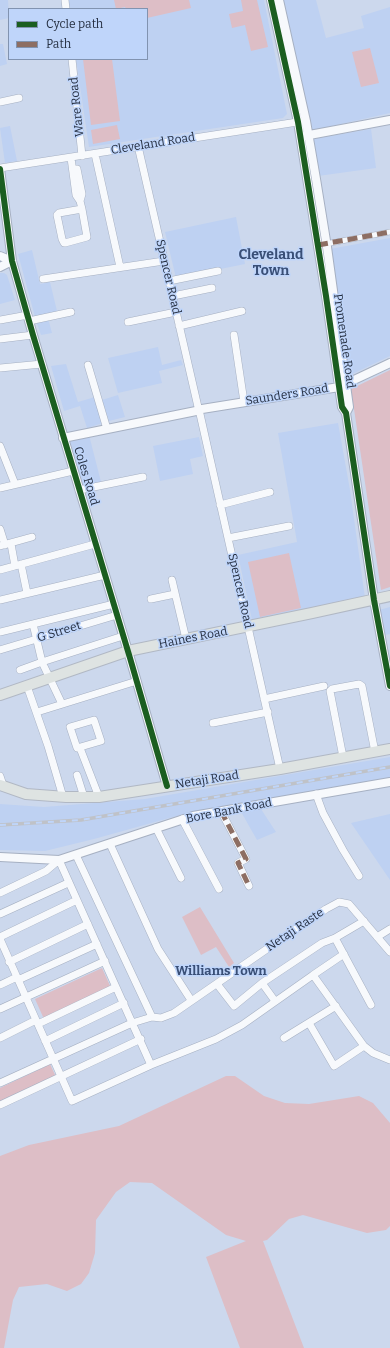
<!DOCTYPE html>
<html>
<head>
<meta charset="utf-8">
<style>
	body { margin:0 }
	#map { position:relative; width:390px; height:1348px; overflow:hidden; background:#ccd8ed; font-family:Bitter,serif }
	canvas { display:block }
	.legend { position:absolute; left:8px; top:8px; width:140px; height:52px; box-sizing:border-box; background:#bfd5fa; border:1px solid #8193b0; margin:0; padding:5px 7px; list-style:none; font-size:12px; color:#252f41 }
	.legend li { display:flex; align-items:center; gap:8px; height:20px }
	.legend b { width:20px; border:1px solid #8193b0 }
</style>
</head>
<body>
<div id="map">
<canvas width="390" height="1348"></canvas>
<ul class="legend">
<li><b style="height:5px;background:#1b5e20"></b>Cycle path</li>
<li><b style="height:5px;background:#8d6e63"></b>Path</li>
</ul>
</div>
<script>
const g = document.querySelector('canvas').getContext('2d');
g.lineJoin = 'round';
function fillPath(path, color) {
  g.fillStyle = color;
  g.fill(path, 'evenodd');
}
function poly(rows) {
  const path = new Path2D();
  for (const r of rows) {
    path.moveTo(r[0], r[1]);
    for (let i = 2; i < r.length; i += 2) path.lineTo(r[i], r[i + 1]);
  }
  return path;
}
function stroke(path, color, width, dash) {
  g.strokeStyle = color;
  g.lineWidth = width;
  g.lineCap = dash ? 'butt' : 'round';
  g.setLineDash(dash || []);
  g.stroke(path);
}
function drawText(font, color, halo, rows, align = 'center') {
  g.font = font + ' Bitter,serif';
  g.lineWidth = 3;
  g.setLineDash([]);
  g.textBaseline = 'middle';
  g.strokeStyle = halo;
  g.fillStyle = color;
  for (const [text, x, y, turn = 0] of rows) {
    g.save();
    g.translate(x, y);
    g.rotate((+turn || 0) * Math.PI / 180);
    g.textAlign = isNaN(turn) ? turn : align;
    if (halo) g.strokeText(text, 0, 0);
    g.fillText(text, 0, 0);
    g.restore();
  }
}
fillPath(poly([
	[0,0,8,0,9,18,0,20],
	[68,0,264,0,287,114,283,118,89,147,76,59,147,59,147,9,69,9],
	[282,0,316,0,326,38,364,28,361,16,390,7,390,113,310,131],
	[0,44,3,44,7,64,0,66],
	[10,126,17,161,5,163,0,128],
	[371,129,376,168,318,176,313,139],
	[236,217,245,264,176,278,165,232],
	[390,238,390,356,346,377,330,249],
	[32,250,40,284,50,282,57,311,35,317,18,254],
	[0,273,4,273,7,275,15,300,0,304],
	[48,318,52,333,41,335,36,321],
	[158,347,162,365,181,360,183,365,159,371,162,383,118,393,108,358],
	[66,364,78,402,95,397,103,423,87,428,80,406,64,411,51,366],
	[118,395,125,417,109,421,102,400],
	[338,423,350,490,365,598,252,620,238,555,297,542,278,433],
	[89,435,101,482,83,486,69,438],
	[199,437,203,456,190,459,193,474,160,481,153,446],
	[390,607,390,634,385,635,379,610],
	[390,757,390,779,191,812,94,839,45,851,0,850,0,804,44,807,145,799],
	[259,806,276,832,257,840,240,810],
	[390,814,390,880,351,823]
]), '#bed1f2');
fillPath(poly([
	[114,0,189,0,191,8,147,18,147,9,126,9,125,7,116,9],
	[241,0,257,0,268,47,251,51,245,25,232,28,229,14,243,11],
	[370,48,379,83,361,87,352,52],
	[83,59,112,59,120,121,91,125],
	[117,125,120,139,93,144,91,130],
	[390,370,390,587,381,590,351,389],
	[289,553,301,608,260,617,248,562],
	[200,907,234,963,229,967,216,947,201,955,182,917],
	[102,968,111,988,44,1019,35,999],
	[50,1064,56,1077,0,1103,0,1088],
	[226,1076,235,1076,264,1096,285,1103,309,1104,359,1096,373,1103,390,1123,390,1226,386,1230,367,1233,303,1215,289,1219,267,1240,263,1241,304,1348,240,1348,206,1257,246,1241,226,1235,152,1183,130,1182,116,1192,96,1220,95,1253,89,1273,81,1284,67,1291,47,1284,19,1287,13,1300,4,1348,0,1348,0,1156,29,1145,119,1126]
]), '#ddbec6');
const pedestrian = poly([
	[325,244,390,232]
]);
const minor = poly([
	[65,0,66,9],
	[72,59,82,156],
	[0,102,19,98],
	[138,146,198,407],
	[95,154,120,267],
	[71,158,76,195,80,201,82,209,59,213,57,215,62,239,64,243,65,243,87,237,82,209],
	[0,168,304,121],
	[77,169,82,194,80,201],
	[43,279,164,261],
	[169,281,218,271],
	[173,296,212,288],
	[0,320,28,315],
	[29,321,71,312],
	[128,322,176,312],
	[179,326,242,311],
	[234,335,244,402],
	[0,339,33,335],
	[88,365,107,429],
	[0,368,42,364],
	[200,414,280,769],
	[0,446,15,484],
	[0,488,73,471],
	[79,490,143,477],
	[220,505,270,492],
	[0,529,5,545],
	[228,538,289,526],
	[11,544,15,566],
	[0,546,32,537],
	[21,564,27,593],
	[0,570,95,544],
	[172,580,186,639],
	[151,599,175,594],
	[0,600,105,575],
	[33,624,42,662,62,704],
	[0,632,114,604],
	[0,650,117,615],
	[20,670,42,662,123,636],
	[27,686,48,746,63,797],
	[264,699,324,686],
	[37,712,137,681],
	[94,720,101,741,77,748,70,727,94,720],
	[213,723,268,712],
	[80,748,99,797],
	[343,757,330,691,332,689,359,684,362,686,375,752],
	[77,775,84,797],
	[0,776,3,785],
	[316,794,323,813,343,850,359,876],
	[221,811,246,859,238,863,249,886],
	[182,819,219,889],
	[156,828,181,878],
	[110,844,158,949,191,1000],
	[76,855,152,1017],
	[0,893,46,871,59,860,151,1065],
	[0,914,68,883],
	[0,937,77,900],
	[377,937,390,929],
	[335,938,371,1005],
	[0,939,72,1101,151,1065,216,1039,242,1025,313,975,364,1046,373,1053,390,1060],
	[9,962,88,924],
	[313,975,344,954],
	[18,980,97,944],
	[262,983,275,1001],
	[217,984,234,1006,262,983,322,943,335,938,364,921],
	[0,985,17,977],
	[0,1009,105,961],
	[309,1023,334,1066,364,1046],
	[38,1024,116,987],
	[0,1038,36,1020],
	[284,1038,336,1006],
	[45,1041,124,1003],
	[0,1083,132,1023,152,1017,161,1018,174,1013,293,931,326,909,339,902,349,904,390,952],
	[0,1105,141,1039]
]);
const tertiary = poly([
	[271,0,298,122,326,296,342,407,346,413,374,600,390,686],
	[279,0,306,121,316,179,327,247,349,407,346,413],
	[304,136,390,120],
	[0,169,12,261,33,335,130,658,167,786],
	[0,256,12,261],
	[0,267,12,261],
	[202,409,339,387,390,363],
	[63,438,196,411],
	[0,857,59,860,193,816,390,782]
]);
const primary = poly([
	[0,695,128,651,312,613,390,596],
	[0,785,26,794,66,797,99,797,280,769,390,749]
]);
stroke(pedestrian, '#a6b0c2', 6);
stroke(minor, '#a6b0c2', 8);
stroke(tertiary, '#a6b0c2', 10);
stroke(primary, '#b1b8c4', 12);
stroke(pedestrian, '#f7f9fc', 5);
stroke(minor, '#f7f9fc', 7);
stroke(tertiary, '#f7f9fc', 8);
stroke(primary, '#dee3e2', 10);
const rail = poly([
	[0,825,81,820,390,767]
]);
stroke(rail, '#bfc2c8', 3.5);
stroke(rail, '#bfd5fa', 2, [6]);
stroke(poly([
	[318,245,390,232],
	[221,811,246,859,238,863,249,886]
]), '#8d6e63', 5, [10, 5]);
stroke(poly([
	[271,0,298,122,326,296,342,407,346,413,374,600,390,686],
	[0,169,12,261,33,335,130,658,167,786]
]), '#1b5e20', 6);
drawText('12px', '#252f41', '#bfd5fa', [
	["Ware Road",77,107,-96],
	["Cleveland Road",153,144,-9],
	["Spencer Road",168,277,77],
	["Promenade Road",344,341,82],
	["Saunders Road",287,395,-9],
	["Coles Road",86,476,73],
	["Spencer Road",240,591,77],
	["G Street",59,632,-17],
	["Haines Road",193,638,-11],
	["Netaji Road",207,780,-9],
	["Bore Bank Road",229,811,-11],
	["Netaji Raste",295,930,-34]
]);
drawText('bold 13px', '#394f77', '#bfd5fa', [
	["Williams Town",221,971]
]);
drawText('bold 14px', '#394f77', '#bfd5fa', [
	["Cleveland",271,255],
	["Town",271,271]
]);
</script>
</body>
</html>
